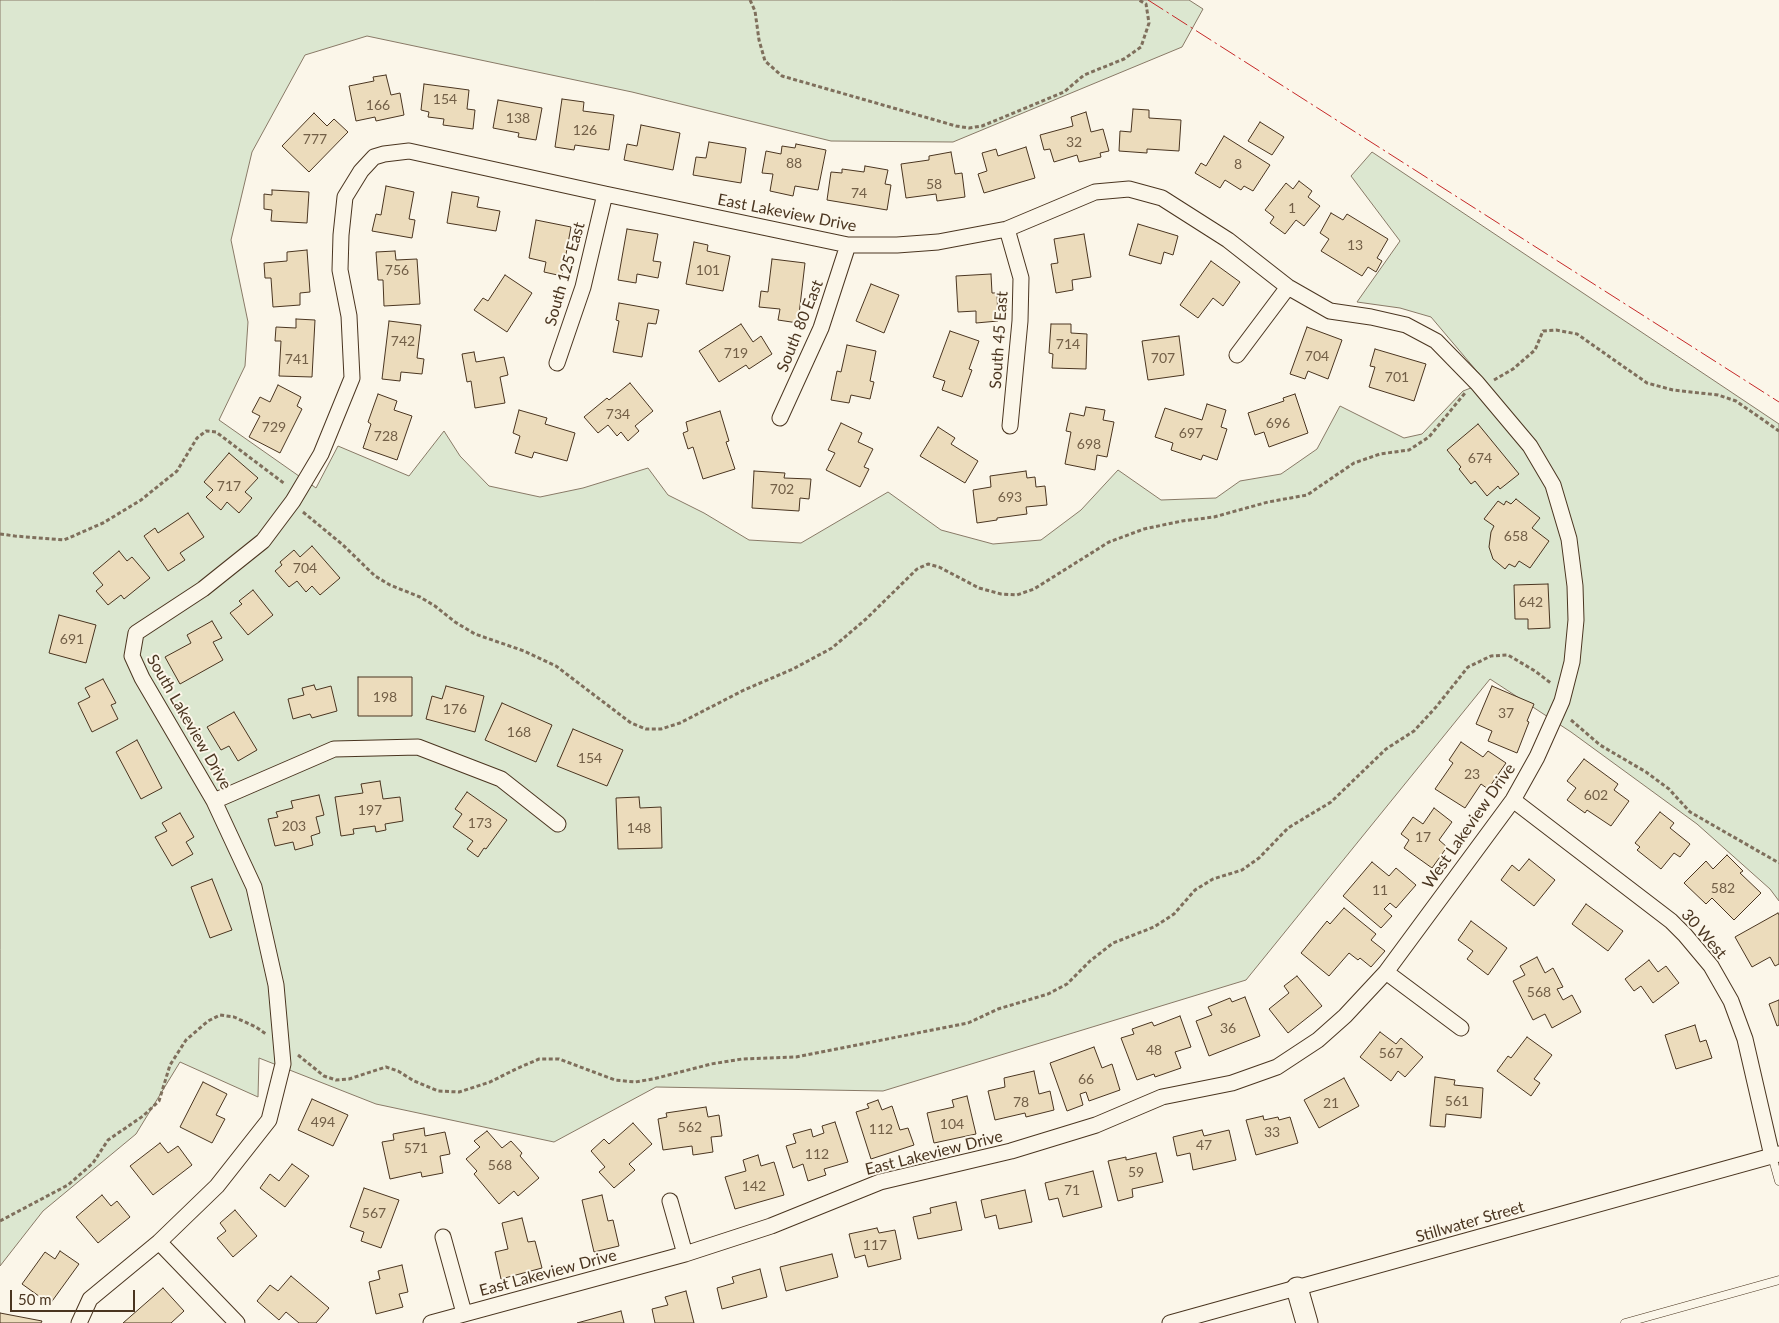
<!DOCTYPE html>
<html>
<head>
<meta charset="utf-8">
<style>
	body { margin:0 }
	#map { position:relative; width:1779px; height:1323px; overflow:hidden; background:#fbf6e9; font-family:Lato,sans-serif }
	canvas { display:block }
	.scale { position:absolute; left:10px; top:1290px; width:125px; height:22px; box-sizing:border-box; border:2px solid #4a3520; border-top:0; padding-left:6px; font-size:15px; line-height:18px; white-space:nowrap; color:#4a3520; -webkit-text-stroke:4px #fbf6e9; paint-order:stroke }
</style>
</head>
<body>
<div id="map">
<canvas width="1779" height="1323"></canvas>
<div class="scale">50 m</div>
</div>
<script>
const g = document.querySelector('canvas').getContext('2d');
g.lineJoin = 'round';
function fillPath(path, color) {
  g.fillStyle = color;
  g.fill(path, 'evenodd');
}
function poly(rows) {
  const path = new Path2D();
  for (const r of rows) {
    path.moveTo(r[0], r[1]);
    for (let i = 2; i < r.length; i += 2) path.lineTo(r[i], r[i + 1]);
  }
  return path;
}
function stroke(path, color, width, dash) {
  g.strokeStyle = color;
  g.lineWidth = width;
  g.lineCap = dash ? 'butt' : 'round';
  g.setLineDash(dash || []);
  g.stroke(path);
}
function drawText(font, color, halo, rows, align = 'center') {
  g.font = font + ' Lato,sans-serif';
  g.lineWidth = 4;
  g.setLineDash([]);
  g.textBaseline = 'middle';
  g.strokeStyle = halo;
  g.fillStyle = color;
  for (const [text, x, y, turn = 0] of rows) {
    g.save();
    g.translate(x, y);
    g.rotate((+turn || 0) * Math.PI / 180);
    g.textAlign = isNaN(turn) ? turn : align;
    if (halo) g.strokeText(text, 0, 0);
    g.fillText(text, 0, 0);
    g.restore();
  }
}
const green = poly([
	[0,0,1189,0,1203,9,1182,47,953,142,831,141,632,92,367,36,305,55,252,152,231,240,248,322,245,366,219,420,316,488,338,446,409,476,444,431,460,456,489,486,540,497,583,488,648,468,668,495,704,513,749,540,801,543,888,492,941,530,993,544,1041,540,1081,510,1118,470,1161,500,1216,498,1240,481,1281,474,1317,449,1340,406,1404,438,1422,434,1463,391,1486,382,1431,317,1400,308,1357,302,1400,241,1351,176,1372,152,1779,424,1779,901,1770,889,1697,824,1571,732,1490,679,1246,980,883,1091,656,1087,554,1142,376,1104,259,1058,258,1097,180,1062,136,1134,43,1211,0,1266,0,0]
]);
fillPath(green, '#dce7d0');
stroke(green, '#887966', 1);
const building = poly([
	[386,75,391,95,400,93,404,115,376,121,375,117,356,121,349,86,374,81,373,77,386,75],
	[424,84,469,90,467,109,475,110,473,129,443,125,444,119,428,117,429,112,421,110,424,84],
	[562,99,584,102,583,111,614,115,609,150,575,145,574,150,555,147,562,99],
	[498,100,542,108,536,140,518,137,519,133,493,128,498,100],
	[1133,109,1149,110,1149,118,1181,120,1179,151,1147,149,1147,153,1119,151,1120,131,1131,132,1133,109],
	[1086,112,1091,132,1103,129,1109,151,1100,153,1101,157,1079,162,1077,155,1054,162,1050,149,1044,150,1040,135,1073,126,1071,117,1086,112],
	[314,113,327,126,334,119,348,132,309,172,282,146,314,113],
	[1260,122,1284,137,1272,155,1248,141,1260,122],
	[641,125,680,133,673,170,624,160,627,144,637,146,641,125],
	[1224,136,1270,165,1253,191,1244,186,1241,190,1225,180,1220,188,1195,173,1201,163,1206,166,1224,136],
	[709,142,746,148,741,183,693,175,696,157,706,158,709,142],
	[796,144,826,150,818,190,795,186,793,196,770,191,773,174,762,173,766,151,781,154,782,146,795,148,796,144],
	[1026,147,1035,178,984,193,978,174,987,171,982,153,996,149,998,156,1026,147],
	[951,152,955,174,962,173,965,197,937,201,936,194,906,198,901,164,929,160,929,156,951,152],
	[865,166,888,170,885,184,891,185,887,210,827,200,831,172,842,173,842,169,864,172,865,166],
	[1299,181,1312,191,1308,197,1320,206,1304,226,1296,220,1285,234,1270,223,1274,217,1265,210,1286,183,1293,189,1299,181],
	[386,186,414,192,409,219,415,220,412,238,372,231,376,214,381,215,386,186],
	[272,190,309,192,307,223,271,221,272,210,264,209,264,194,272,195,272,190],
	[452,192,479,197,477,207,500,211,496,231,447,223,452,192],
	[1331,213,1343,220,1347,214,1388,239,1377,258,1382,261,1376,272,1368,267,1362,276,1321,251,1329,239,1320,233,1331,213],
	[536,220,571,227,562,276,544,272,546,262,529,258,536,220],
	[1138,224,1178,236,1173,255,1164,252,1161,264,1129,255,1138,224],
	[627,229,658,234,653,261,661,262,658,278,637,274,636,283,618,280,627,229],
	[1084,234,1091,277,1072,280,1073,290,1056,293,1051,264,1058,263,1054,239,1084,234],
	[694,242,708,245,707,251,730,256,723,291,686,284,694,242],
	[307,250,310,292,300,293,300,305,273,307,271,278,265,278,264,263,287,261,287,252,307,250],
	[395,251,396,260,417,259,420,304,384,306,383,280,378,280,376,252,395,251],
	[772,259,805,263,798,323,778,320,780,309,759,307,761,291,768,292,772,259],
	[1211,261,1240,282,1223,306,1213,298,1198,318,1180,305,1211,261],
	[991,274,992,293,997,293,998,321,976,323,976,311,958,312,956,276,991,274],
	[505,275,532,293,507,332,474,310,483,298,488,301,505,275],
	[871,284,899,295,884,333,856,321,871,284],
	[619,303,659,310,656,324,648,323,642,357,613,352,619,321,616,320,619,303],
	[296,319,315,320,312,377,279,376,281,341,275,341,276,327,296,328,296,319],
	[389,321,421,325,417,358,424,359,422,374,401,372,400,381,382,379,389,321],
	[741,324,753,342,761,336,772,354,749,369,746,365,719,382,699,351,741,324],
	[1051,324,1071,324,1071,333,1087,334,1086,369,1052,368,1053,354,1049,353,1051,324],
	[1307,327,1342,340,1328,379,1308,371,1305,379,1290,374,1307,327],
	[950,331,979,341,969,369,972,370,962,397,942,390,945,381,933,377,950,331],
	[1179,336,1184,375,1148,380,1142,341,1179,336],
	[847,345,876,351,870,381,874,382,870,399,851,395,849,403,831,400,837,371,841,372,847,345],
	[1375,349,1426,364,1414,401,1369,387,1375,367,1370,366,1375,349],
	[474,352,476,362,504,357,508,375,500,377,505,403,475,408,471,381,467,382,462,354,474,352],
	[630,383,653,411,635,426,639,431,628,441,621,432,617,436,608,425,598,433,584,417,607,398,609,400,630,383],
	[278,385,301,397,297,406,302,409,280,453,249,437,260,416,252,412,260,397,270,402,278,385],
	[378,394,397,401,394,410,412,416,397,460,363,448,371,424,368,422,378,394],
	[1295,394,1308,433,1269,447,1264,432,1255,435,1248,413,1284,401,1283,398,1295,394],
	[1207,404,1226,410,1221,427,1227,429,1217,460,1203,455,1201,460,1171,450,1173,443,1155,437,1165,408,1202,420,1207,404],
	[1086,407,1105,410,1103,420,1114,422,1107,457,1097,455,1095,470,1065,464,1071,432,1066,431,1070,413,1084,416,1086,407],
	[519,410,547,418,545,424,575,433,567,461,534,452,532,458,515,453,520,436,513,433,519,410],
	[720,411,729,441,726,442,735,469,703,479,693,447,688,449,683,433,688,431,686,422,720,411],
	[841,423,862,433,858,442,873,449,864,467,869,469,860,487,826,470,835,453,828,450,841,423],
	[1478,424,1519,474,1500,489,1498,486,1487,496,1475,481,1471,484,1459,469,1461,467,1447,450,1478,424],
	[938,427,955,438,951,444,978,461,965,483,920,456,938,427],
	[229,453,258,478,245,492,252,498,239,513,227,502,221,510,206,497,213,490,204,482,229,453],
	[754,471,785,473,784,478,811,479,809,499,800,498,799,511,752,508,754,471],
	[1026,471,1027,478,1035,477,1036,487,1045,486,1047,505,1026,507,1027,514,997,518,997,520,977,523,973,490,991,487,990,476,1026,471],
	[1516,499,1540,518,1532,528,1549,541,1530,568,1519,561,1515,567,1509,564,1505,569,1493,559,1489,547,1491,532,1494,526,1484,519,1498,501,1504,505,1506,501,1511,504,1516,499],
	[188,513,204,537,180,553,185,560,168,571,144,536,155,528,158,533,188,513],
	[312,546,340,578,320,595,312,586,306,592,297,581,289,587,275,571,282,565,280,562,294,550,300,557,312,546],
	[119,551,127,561,132,557,150,578,124,599,121,595,108,605,96,591,103,585,93,573,119,551],
	[1548,584,1550,628,1528,629,1528,619,1515,619,1514,585,1548,584],
	[253,590,273,615,248,635,230,613,242,604,239,601,253,590],
	[59,615,96,625,86,663,49,653,59,615],
	[212,621,222,638,213,642,223,660,180,684,165,657,191,643,187,635,212,621],
	[358,677,412,677,412,716,358,716,358,677],
	[103,679,116,703,111,705,118,719,92,732,78,703,90,697,85,688,103,679],
	[314,685,316,690,331,686,337,711,312,718,310,714,293,719,288,699,304,695,302,688,314,685],
	[446,686,484,696,475,732,426,719,432,696,442,699,446,686],
	[1492,686,1534,704,1527,721,1529,722,1517,753,1488,741,1492,731,1476,724,1492,686],
	[502,703,552,725,536,762,485,740,502,703],
	[234,712,257,750,238,761,229,746,221,750,207,727,234,712],
	[573,729,623,750,607,786,557,766,573,729],
	[137,740,162,788,141,799,116,752,137,740],
	[1461,742,1483,757,1488,751,1506,763,1488,789,1481,784,1465,808,1435,789,1453,763,1449,760,1461,742],
	[1584,759,1618,784,1614,790,1629,801,1611,826,1587,810,1585,813,1567,800,1576,788,1567,781,1584,759],
	[380,781,383,799,400,797,403,821,385,824,386,830,376,832,375,826,353,829,354,834,341,836,335,797,363,793,361,784,380,781],
	[467,792,507,820,486,849,484,848,478,857,467,849,473,841,453,827,462,814,455,809,467,792],
	[319,795,324,815,316,817,320,833,311,836,313,845,295,850,293,842,275,846,268,819,278,817,276,812,293,808,291,801,319,795],
	[639,797,640,808,661,807,662,848,618,849,616,798,639,797],
	[1434,808,1452,822,1439,840,1447,847,1432,868,1404,848,1409,840,1401,834,1413,817,1423,824,1434,808],
	[1660,812,1674,823,1670,828,1690,844,1680,857,1674,853,1661,869,1637,850,1640,847,1635,843,1660,812],
	[180,813,194,837,186,842,193,854,172,866,155,837,167,831,162,823,180,813],
	[1727,855,1743,871,1740,873,1761,893,1734,920,1712,898,1706,904,1684,883,1706,861,1713,869,1727,855],
	[1529,859,1555,880,1534,906,1501,880,1512,865,1519,871,1529,859],
	[1372,862,1389,876,1396,868,1416,885,1396,908,1390,903,1384,909,1392,916,1381,928,1343,896,1372,862],
	[212,879,232,930,210,938,191,887,212,879],
	[1586,904,1623,931,1608,951,1572,924,1586,904],
	[1344,908,1376,934,1371,940,1385,951,1371,967,1360,958,1358,960,1349,953,1329,976,1301,953,1327,921,1330,924,1344,908],
	[1778,913,1779,915,1779,964,1775,966,1770,957,1752,967,1735,937,1778,913],
	[1471,921,1507,948,1488,975,1467,959,1473,951,1458,940,1471,921],
	[1537,957,1545,973,1553,968,1563,987,1557,989,1563,1000,1572,995,1581,1012,1552,1028,1545,1014,1533,1020,1513,981,1525,975,1520,966,1537,957],
	[1649,960,1658,972,1666,966,1679,983,1653,1003,1641,986,1634,991,1625,979,1649,960],
	[1297,976,1322,1006,1288,1033,1269,1009,1289,993,1284,986,1297,976],
	[1245,997,1260,1036,1209,1056,1196,1021,1212,1015,1208,1007,1230,998,1232,1002,1245,997],
	[1779,1000,1779,1025,1777,1026,1769,1004,1779,1000],
	[1180,1016,1191,1047,1175,1052,1181,1068,1155,1077,1154,1074,1137,1080,1121,1038,1134,1034,1132,1029,1152,1022,1154,1026,1180,1016],
	[1695,1025,1700,1042,1706,1040,1712,1058,1676,1069,1665,1035,1695,1025],
	[1380,1032,1396,1044,1401,1038,1423,1057,1405,1077,1398,1071,1391,1081,1360,1057,1380,1032],
	[1527,1037,1552,1055,1534,1079,1540,1083,1531,1096,1497,1071,1508,1056,1511,1058,1527,1037],
	[1094,1047,1102,1068,1112,1064,1120,1090,1089,1101,1086,1092,1080,1094,1083,1105,1067,1111,1050,1063,1094,1047],
	[1034,1071,1039,1094,1050,1091,1054,1110,1026,1117,1025,1113,995,1120,988,1091,1005,1087,1004,1078,1034,1071],
	[1435,1077,1455,1080,1454,1085,1483,1088,1481,1118,1446,1114,1445,1127,1430,1126,1435,1077],
	[1344,1078,1359,1106,1319,1128,1304,1100,1344,1078],
	[203,1082,227,1094,216,1115,225,1119,212,1143,180,1127,203,1082],
	[967,1096,976,1134,934,1143,927,1113,954,1107,952,1100,967,1096],
	[312,1099,348,1115,333,1146,298,1130,312,1099],
	[878,1100,882,1110,892,1106,900,1130,908,1128,914,1145,871,1159,856,1112,869,1108,867,1104,878,1100],
	[706,1107,708,1117,719,1115,722,1136,711,1137,713,1152,693,1155,692,1146,663,1150,658,1119,667,1117,666,1113,706,1107],
	[1263,1116,1264,1120,1278,1117,1279,1120,1290,1117,1298,1143,1256,1155,1246,1120,1263,1116],
	[835,1122,848,1162,824,1169,826,1175,808,1181,803,1164,793,1168,786,1146,796,1143,793,1134,811,1129,813,1137,824,1133,822,1126,835,1122],
	[633,1123,652,1144,629,1164,635,1170,614,1188,599,1172,605,1167,591,1151,604,1139,609,1144,633,1123],
	[424,1128,425,1136,445,1132,450,1154,440,1156,443,1173,422,1177,421,1172,390,1179,382,1142,394,1140,393,1134,424,1128],
	[1202,1130,1204,1136,1229,1130,1236,1160,1193,1170,1190,1153,1177,1156,1173,1137,1202,1130],
	[487,1131,502,1148,511,1141,522,1153,520,1156,539,1178,518,1196,514,1191,499,1204,474,1174,477,1171,466,1159,480,1147,474,1141,487,1131],
	[160,1143,168,1153,178,1146,192,1165,153,1195,130,1166,160,1143],
	[1156,1153,1163,1182,1132,1189,1133,1197,1118,1201,1108,1161,1126,1157,1126,1160,1156,1153],
	[758,1155,761,1166,774,1162,784,1195,735,1209,725,1177,746,1171,743,1160,758,1155],
	[292,1164,309,1176,285,1207,260,1188,270,1174,279,1181,292,1164],
	[1093,1171,1102,1207,1063,1217,1058,1198,1049,1200,1045,1183,1093,1171],
	[364,1188,399,1200,381,1248,361,1241,364,1232,350,1227,364,1188],
	[1025,1190,1032,1222,999,1229,996,1215,985,1218,981,1200,1025,1190],
	[102,1195,111,1206,117,1201,130,1217,98,1243,76,1217,102,1195],
	[602,1195,608,1221,613,1220,619,1246,594,1252,582,1200,602,1195],
	[956,1202,962,1230,918,1239,913,1217,931,1213,930,1208,956,1202],
	[235,1210,257,1236,233,1257,217,1238,226,1231,220,1223,235,1210],
	[522,1218,528,1242,535,1241,542,1268,501,1279,495,1252,508,1249,502,1223,522,1218],
	[877,1228,879,1233,895,1230,901,1259,868,1267,865,1255,855,1258,849,1234,877,1228],
	[60,1251,79,1264,50,1304,22,1284,45,1252,55,1259,60,1251],
	[832,1254,838,1277,786,1291,780,1267,832,1254],
	[402,1265,408,1292,399,1294,403,1307,376,1314,369,1282,380,1279,378,1271,402,1265],
	[760,1269,767,1297,722,1309,717,1288,734,1283,732,1277,760,1269],
	[291,1276,329,1308,316,1323,299,1323,286,1312,279,1320,257,1301,270,1285,278,1291,291,1276],
	[163,1288,184,1311,171,1323,123,1323,163,1288],
	[686,1291,694,1323,655,1323,652,1309,668,1305,665,1297,686,1291],
	[621,1311,624,1323,577,1323,621,1311],
	[0,1313,42,1321,41,1323,0,1323,0,1313]
]);
fillPath(building, '#ecdcbc');
stroke(building, '#4a3520', 1);
const lane = poly([
	[1772,1156,1779,1181],
	[1625,1323,1779,1280]
]);
const street = poly([
	[1007,229,1021,278,1020,321,1010,426],
	[1237,355,1288,287],
	[557,363,583,287,605,194],
	[780,418,821,328,848,245],
	[1513,800,1671,921,1685,935,1711,966,1731,1001,1745,1039,1772,1156],
	[214,801,334,749,418,747,501,779,558,824],
	[1386,972,1461,1028],
	[670,1201,685,1254],
	[443,1237,464,1313],
	[159,1242,237,1323],
	[79,1323,90,1299,159,1242,217,1186,269,1120,283,1064,276,985,254,887,214,801,142,678,132,656,136,633,203,589,263,541,293,501,321,454,352,378,349,316,340,270,341,235,345,197,361,171,374,157,384,154,409,151,605,194,848,245,897,245,938,242,1007,229,1095,192,1129,189,1162,198,1228,240,1288,287,1330,311,1371,317,1406,325,1436,341,1477,383,1530,446,1553,485,1569,539,1575,586,1576,620,1572,662,1562,701,1537,757,1513,800,1386,972,1345,1016,1318,1040,1277,1067,1232,1083,1162,1097,1096,1125,1011,1151,880,1182,771,1226,685,1254,431,1323],
	[1170,1323,1779,1154]
]);
const secondary = poly([
	[1297,1288,1307,1323]
]);
stroke(lane, '#4a3520', 9);
stroke(street, '#4a3520', 17);
stroke(secondary, '#4a3520', 23);
stroke(poly([
	[750,0,755,11,759,40,765,61,782,76,956,126,969,128,982,126,1064,92,1084,75,1124,59,1141,47,1149,23,1146,4,1139,0],
	[1494,380,1513,369,1535,350,1543,331,1556,330,1577,334,1647,383,1673,390,1718,395,1736,401,1779,431],
	[303,512,343,545,375,576,390,585,420,597,435,606,455,622,475,634,524,651,556,666,631,723,646,729,661,729,680,723,744,690,793,669,832,648,866,619,917,569,928,564,939,567,979,588,1001,594,1017,595,1034,589,1109,542,1144,529,1182,521,1214,517,1268,502,1307,495,1354,463,1380,454,1409,450,1429,437,1465,393],
	[0,534,15,536,64,540,103,523,141,500,177,471,197,438,206,431,216,432,285,484],
	[1571,720,1600,745,1646,772,1669,789,1690,812,1779,863],
	[298,1055,324,1076,336,1080,349,1079,386,1067,398,1071,414,1081,438,1091,459,1092,490,1082,516,1069,539,1059,559,1059,615,1080,635,1082,653,1079,711,1064,742,1059,796,1057,968,1023,998,1009,1048,994,1067,984,1090,961,1113,943,1154,927,1174,914,1195,890,1213,879,1242,870,1259,858,1288,828,1331,802,1386,749,1414,731,1436,707,1468,667,1491,656,1508,655,1535,671,1552,684],
	[0,1221,68,1185,93,1163,108,1140,143,1116,159,1101,170,1065,186,1040,208,1021,220,1015,234,1017,256,1027,266,1034]
]), '#7f6f5c', 3, [4, 2.5]);
stroke(lane, '#fbf6e9', 8);
stroke(street, '#fbf6e9', 15);
stroke(secondary, '#fbf6e9', 21);
stroke(poly([
	[1148,0,1779,402]
]), '#c62828', 1, [18, 4, 2.5, 4]);
drawText('14px', '#725f47', null, [
	["154",445,99],
	["166",378,105],
	["138",518,118],
	["126",585,130],
	["777",315,139],
	["32",1074,142],
	["88",794,163],
	["8",1238,164],
	["58",934,184],
	["74",859,193],
	["1",1292,208],
	["13",1355,245],
	["756",397,270],
	["101",708,270],
	["742",403,341],
	["714",1068,344],
	["719",736,353],
	["704",1317,356],
	["707",1163,358],
	["741",297,359],
	["701",1397,377],
	["734",618,414],
	["696",1278,423],
	["729",274,427],
	["697",1191,433],
	["728",386,436],
	["698",1089,444],
	["674",1480,458],
	["717",229,486],
	["702",782,489],
	["693",1010,497],
	["658",1516,536],
	["704",305,568],
	["642",1531,602],
	["691",72,639],
	["198",385,697],
	["176",455,709],
	["37",1506,713],
	["168",519,732],
	["154",590,758],
	["23",1472,774],
	["602",1596,795],
	["197",370,810],
	["173",480,823],
	["203",294,826],
	["148",639,828],
	["17",1423,837],
	["582",1723,888],
	["11",1380,890],
	["568",1539,992],
	["36",1228,1028],
	["48",1154,1050],
	["567",1391,1053],
	["66",1086,1079],
	["561",1457,1101],
	["78",1021,1102],
	["21",1331,1103],
	["494",323,1122],
	["104",952,1124],
	["562",690,1127],
	["112",881,1129],
	["33",1272,1132],
	["47",1204,1145],
	["571",416,1148],
	["112",817,1154],
	["568",500,1165],
	["59",1136,1172],
	["142",754,1186],
	["71",1072,1190],
	["567",374,1213],
	["117",875,1245]
]);
drawText('16px', '#4a3520', '#fbf6e9', [
	["East Lakeview Drive",787,213,11],
	["South 125 East",565,274,-74],
	["South 80 East",800,326,-68],
	["South 45 East",999,340,-86],
	["South Lakeview Drive",189,722,60],
	["West Lakeview Drive",1469,826,-55],
	["30 West",1704,934,49],
	["East Lakeview Drive",934,1153,-14],
	["Stillwater Street",1470,1222,-16],
	["East Lakeview Drive",548,1273,-15]
]);
</script>
</body>
</html>
